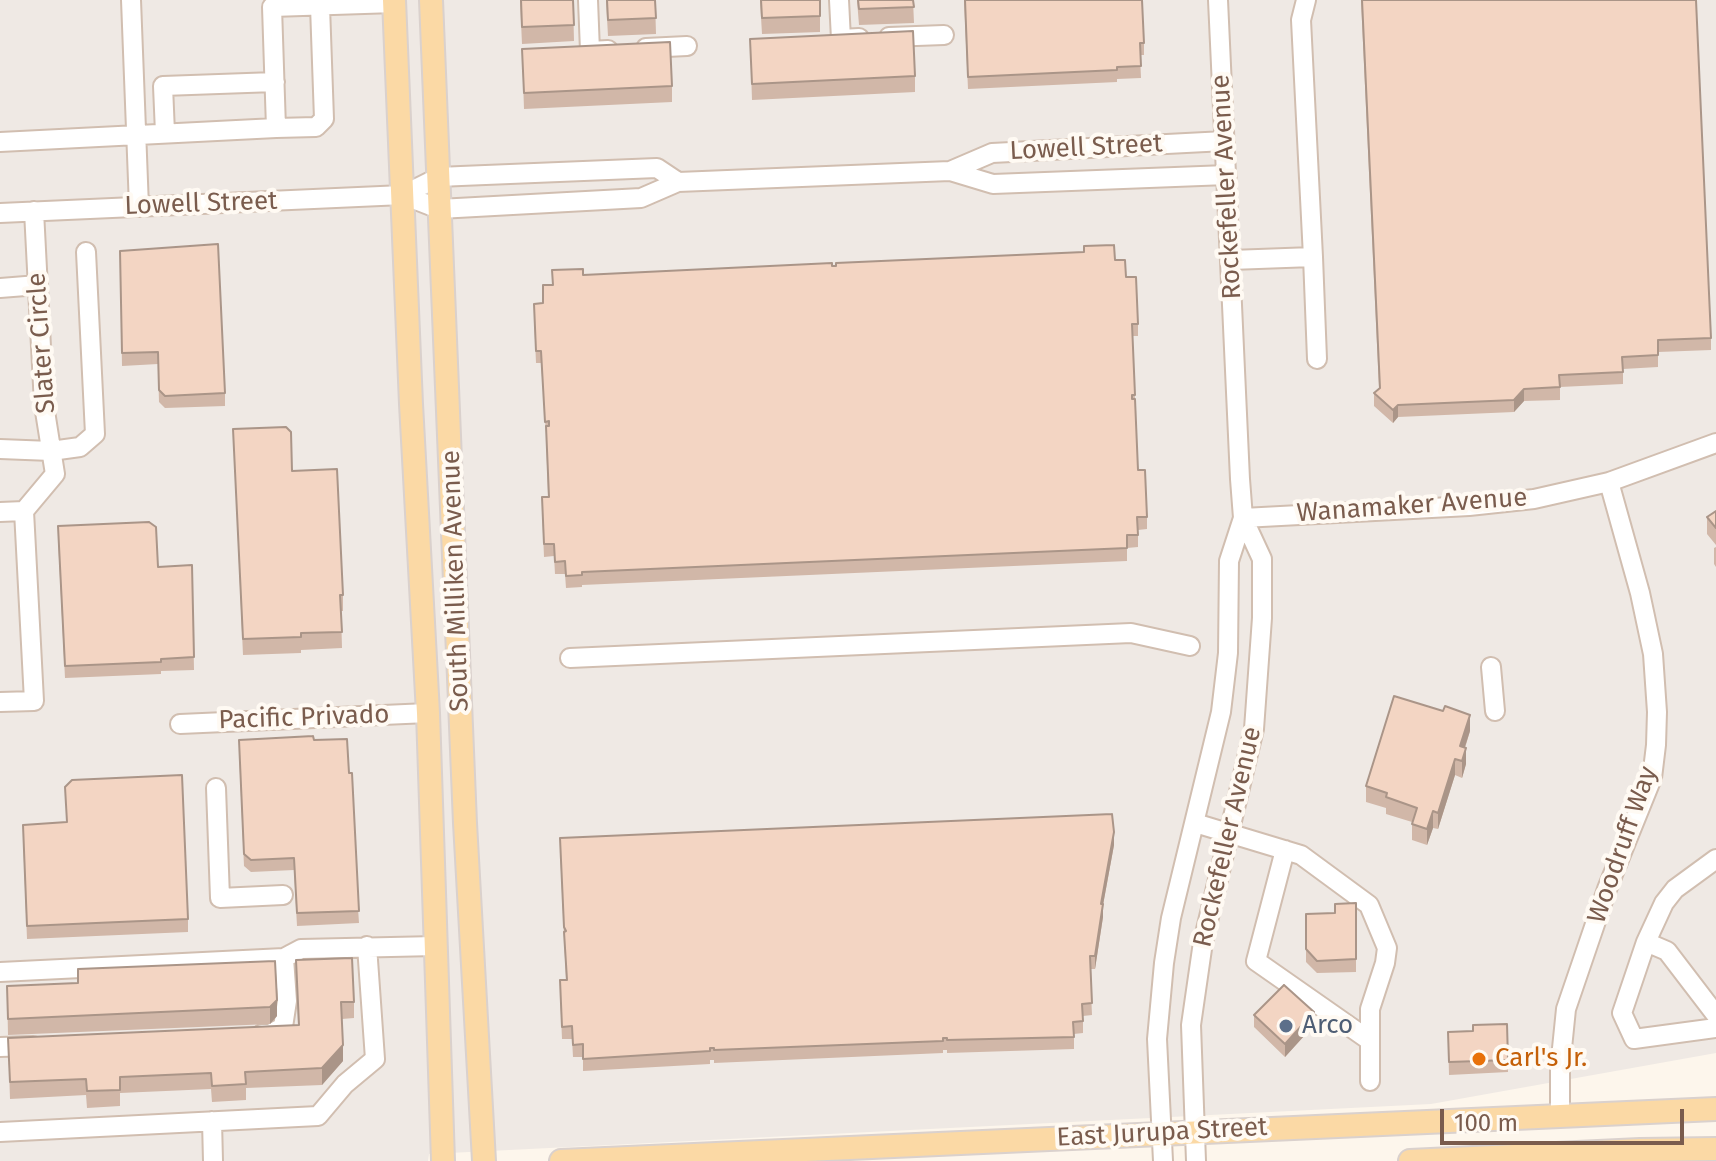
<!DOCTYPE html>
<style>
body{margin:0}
#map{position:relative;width:1716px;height:1161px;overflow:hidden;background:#fdf6ec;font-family:"Fira Sans",sans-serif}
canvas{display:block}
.scale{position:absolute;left:1440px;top:1109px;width:244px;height:36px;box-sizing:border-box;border:4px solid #7a5c4d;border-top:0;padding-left:10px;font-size:24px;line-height:28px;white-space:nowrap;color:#7a5c4d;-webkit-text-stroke:6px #fffaf3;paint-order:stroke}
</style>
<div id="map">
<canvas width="1716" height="1161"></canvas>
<div class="scale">100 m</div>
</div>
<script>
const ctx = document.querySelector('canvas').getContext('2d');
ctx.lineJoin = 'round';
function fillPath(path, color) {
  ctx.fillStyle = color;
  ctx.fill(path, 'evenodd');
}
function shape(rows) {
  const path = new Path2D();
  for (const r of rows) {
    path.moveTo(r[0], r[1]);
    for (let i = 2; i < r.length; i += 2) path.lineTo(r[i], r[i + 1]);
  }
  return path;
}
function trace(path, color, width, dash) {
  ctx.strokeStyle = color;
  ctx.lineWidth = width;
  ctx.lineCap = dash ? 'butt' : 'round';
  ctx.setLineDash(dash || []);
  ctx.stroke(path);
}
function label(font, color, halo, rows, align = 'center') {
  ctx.font = font + ' "Fira Sans",sans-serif';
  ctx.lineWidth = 8;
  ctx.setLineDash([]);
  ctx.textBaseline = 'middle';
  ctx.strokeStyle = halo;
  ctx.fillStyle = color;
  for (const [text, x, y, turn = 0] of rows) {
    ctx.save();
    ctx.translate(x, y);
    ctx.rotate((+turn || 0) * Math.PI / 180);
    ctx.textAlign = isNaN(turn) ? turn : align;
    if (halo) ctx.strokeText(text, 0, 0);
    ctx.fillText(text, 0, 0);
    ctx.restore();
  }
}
fillPath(shape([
 [0,0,1716,0,1716,1053,1431,1104,429,1154,428,1161,0,1161]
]), '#efe9e4');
const minor = shape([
 [131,0,139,207],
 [588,0,590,51,608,50],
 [839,0,841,39,859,38],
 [1306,0,1301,20,1313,257],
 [889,37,944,35],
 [646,48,687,46],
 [276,128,316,127,324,119,320,6],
 [165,133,163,86,275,82],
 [0,142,276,128,272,7,395,3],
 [950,171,992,153,1225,141],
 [403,195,439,177,461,176,657,168,678,182],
 [0,213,403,195,439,209,641,198,678,182,950,171,993,184,1227,175],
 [1231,260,1313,257,1317,359],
 [0,288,38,285],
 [0,449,51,451,80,447,95,434,86,252],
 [0,512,24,511],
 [1243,518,1469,506,1534,499,1609,482,1716,443],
 [570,658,1131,633,1190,646],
 [1491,667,1495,711],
 [0,702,34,701,24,511,55,474,44,405,34,211],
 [180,724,428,713],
 [216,788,220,898,283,895],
 [1195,823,1301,855,1369,905,1387,948,1385,963,1370,1009,1370,1081],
 [1285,850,1256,961,1369,1040],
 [1646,942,1664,903,1675,889,1716,859],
 [0,972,284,958,301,949,436,946],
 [1716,1015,1667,951,1646,942,1622,1013,1634,1039,1716,1028],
 [262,1034,270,1034,283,1027,287,1001,284,958],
 [0,1047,33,1046],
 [1560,1114,1560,1068,1566,1009,1607,889,1652,778,1656,745,1657,712,1653,654,1640,593,1609,482],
 [212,1121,213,1161],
 [0,1132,318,1116,345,1084,375,1059,367,946],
 [1163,1161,1157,1039,1164,963,1171,918,1221,712,1228,653,1229,561,1243,518],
 [1196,1161,1191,1025,1203,942,1254,729,1262,618,1262,559,1243,518,1240,479,1218,0]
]);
const major = shape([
 [394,0,411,404,428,713,443,1161],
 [431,0,465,823,484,1161],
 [561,1161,1716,1109],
 [1410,1161,1640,1150,1716,1149]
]);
trace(minor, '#d1beb0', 22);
trace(major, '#dad1cd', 26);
trace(minor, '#fff', 18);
trace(major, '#fbd9a5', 22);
fillPath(shape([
 [520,0,573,0,574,41,522,44],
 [606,0,655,0,656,34,608,36],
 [760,0,820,0,820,32,762,34],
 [857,0,913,0,914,23,859,25],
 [964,0,1144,43,1144,55,1140,55,1141,78,1117,79,1117,82,968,89],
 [1361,0,1711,338,1711,350,1658,352,1658,367,1623,369,1623,384,1560,387,1560,400,1524,401,1514,412,1398,417,1393,423,1374,406,1374,393,1379,388],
 [750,39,915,76,915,92,752,100],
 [522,49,672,86,672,102,524,109],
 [120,251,225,393,225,406,165,408,159,402,158,364,122,366],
 [1115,260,1126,277,1138,324,1138,336,1132,336,1135,399,1138,470,1147,517,1147,529,1138,530,1138,547,1127,548,1127,561,582,585,582,587,566,588,565,574,555,574,554,556,544,557,542,509,548,497,546,434,541,363,536,363,534,316,543,303,583,275,832,266],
 [233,429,292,471,343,595,343,611,341,611,342,648,301,650,301,653,243,655],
 [1716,511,1716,545,1707,534,1707,517],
 [58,539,158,567,192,565,194,670,161,671,161,674,65,678],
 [1716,547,1716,567,1714,564,1714,548],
 [1470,731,1465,748,1466,764,1462,778,1455,775,1438,829,1433,828,1427,845,1412,840,1412,822,1386,814,1386,808,1366,802,1366,786],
 [314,740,349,773,359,923,297,926,294,870,251,872,244,866,239,752],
 [67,823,188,919,188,932,27,939,23,837],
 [1114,845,1103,905,1103,917,1095,969,1090,969,1092,1015,1083,1016,1083,1033,1074,1034,1074,1049,947,1053,947,1050,943,1050,943,1053,714,1063,714,1060,710,1060,710,1064,583,1071,583,1057,573,1057,572,1039,562,1039,560,992,566,980,560,850],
 [1356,903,1356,972,1317,973,1306,962,1306,914,1335,913],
 [296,960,354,1002,354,1018,342,1019,343,1061,322,1085,246,1088,246,1100,212,1102,211,1089,120,1093,120,1106,87,1108,86,1095,10,1099,8,1038,298,1025],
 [275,961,277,1016,270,1024,8,1035,7,986,78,983,78,969],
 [1254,1015,1314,1025,1285,1057,1254,1027],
 [1507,1024,1508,1072,1449,1075,1448,1032,1473,1031]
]), '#d1b7a8');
fillPath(shape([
 [1524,389,1524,401,1514,412,1514,400],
 [1398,405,1398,417,1393,423,1393,410],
 [1470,715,1470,731,1460,762,1460,746],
 [1466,748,1466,764,1462,778,1462,761],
 [1455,759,1455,775,1438,829,1438,813],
 [1433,811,1433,828,1427,845,1427,829],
 [1114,832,1114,845,1103,905,1103,917,1095,969,1095,956,1101,904],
 [277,1000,277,1016,270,1024,270,1007],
 [1314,1012,1314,1025,1285,1057,1285,1044],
 [343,1045,343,1061,322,1085,322,1068]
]), '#aa9588');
const building = shape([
 [521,0,573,0,574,25,522,27,521,0],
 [607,0,655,0,656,18,608,20,607,0],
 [761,0,820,0,820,16,762,18,761,0],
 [858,0,913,0,914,7,859,9,858,0],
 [965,0,1142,0,1144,43,1140,43,1141,66,1117,67,1117,70,968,77,965,0],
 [1362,0,1696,0,1711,338,1658,340,1658,355,1622,357,1623,372,1559,375,1560,387,1524,389,1514,400,1398,405,1393,410,1374,393,1380,388,1362,0],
 [913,31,915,76,752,84,750,39,913,31],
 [670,42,672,86,524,93,522,49,670,42],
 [218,244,225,393,165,396,159,390,158,352,122,353,120,251,218,244],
 [1114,245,1115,260,1125,260,1126,277,1136,277,1138,324,1132,324,1135,395,1132,395,1132,399,1135,399,1138,470,1145,470,1147,517,1137,517,1138,535,1127,535,1127,548,582,572,582,575,566,576,565,561,555,562,554,544,544,544,542,497,549,497,546,426,549,426,549,421,545,422,541,351,536,351,534,304,543,303,543,285,553,285,552,270,583,269,583,275,832,263,832,266,836,266,836,263,1084,252,1084,246,1114,245],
 [286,427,291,432,292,471,337,469,343,595,340,595,342,632,301,633,301,637,243,639,233,429,286,427],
 [1716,511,1716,528,1707,517,1716,511],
 [149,522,156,527,158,567,192,565,194,657,161,659,161,662,65,666,58,526,149,522],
 [1394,696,1443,711,1445,706,1470,715,1460,746,1466,748,1462,761,1455,759,1438,813,1433,811,1427,829,1412,824,1417,808,1386,797,1387,793,1366,786,1394,696],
 [313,736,314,740,347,739,349,773,352,773,359,911,297,913,294,858,251,860,244,854,239,740,313,736],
 [182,775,188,919,27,926,23,825,67,822,65,787,72,780,182,775],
 [1112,814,1114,832,1101,904,1103,904,1095,956,1090,956,1092,1003,1082,1004,1083,1021,1073,1022,1074,1037,947,1040,947,1038,943,1038,943,1041,714,1050,714,1048,710,1048,710,1051,583,1059,583,1044,573,1045,572,1026,562,1027,560,980,567,980,564,932,566,931,564,927,560,838,1112,814],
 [1356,903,1356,959,1317,961,1306,949,1306,914,1335,913,1335,904,1356,903],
 [352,958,354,1002,341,1002,343,1045,322,1068,245,1072,246,1084,212,1086,211,1073,120,1077,120,1090,87,1091,86,1079,10,1082,8,1038,299,1025,296,960,352,958],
 [275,961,277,1000,270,1007,8,1019,7,986,78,983,78,969,275,961],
 [1284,985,1314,1012,1285,1044,1254,1015,1284,985],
 [1507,1024,1508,1060,1449,1062,1448,1032,1473,1031,1473,1025,1507,1024]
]);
fillPath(building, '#f3d5c3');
trace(building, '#aa9588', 2);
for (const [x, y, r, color] of [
 [1286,1026,8,"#5c6f8a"],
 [1479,1059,8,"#e8710a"]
]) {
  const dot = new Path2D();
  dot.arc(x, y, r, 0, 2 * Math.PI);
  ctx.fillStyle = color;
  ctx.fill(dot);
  trace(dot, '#fffaf3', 3);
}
label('26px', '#7a5c4d', '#fffaf3', [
 ["Lowell Street",1086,148,-3],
 ["Rockefeller Avenue",1227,187,-93],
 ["Lowell Street",201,204,-2],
 ["Slater Circle",42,343,-94],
 ["Wanamaker Avenue",1412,506,-4],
 ["South Milliken Avenue",456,581,-92],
 ["Pacific Privado",304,718,-2],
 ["Rockefeller Avenue",1228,837,-77],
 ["Woodruff Way",1623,845,-71],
 ["East Jurupa Street",1162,1133,-3]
]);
label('26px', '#4e5e75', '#fffaf3', [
 ["Arco",1302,1026]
], 'left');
label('26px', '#c56008', '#fffaf3', [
 ["Carl's Jr.",1495,1059]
], 'left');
</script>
